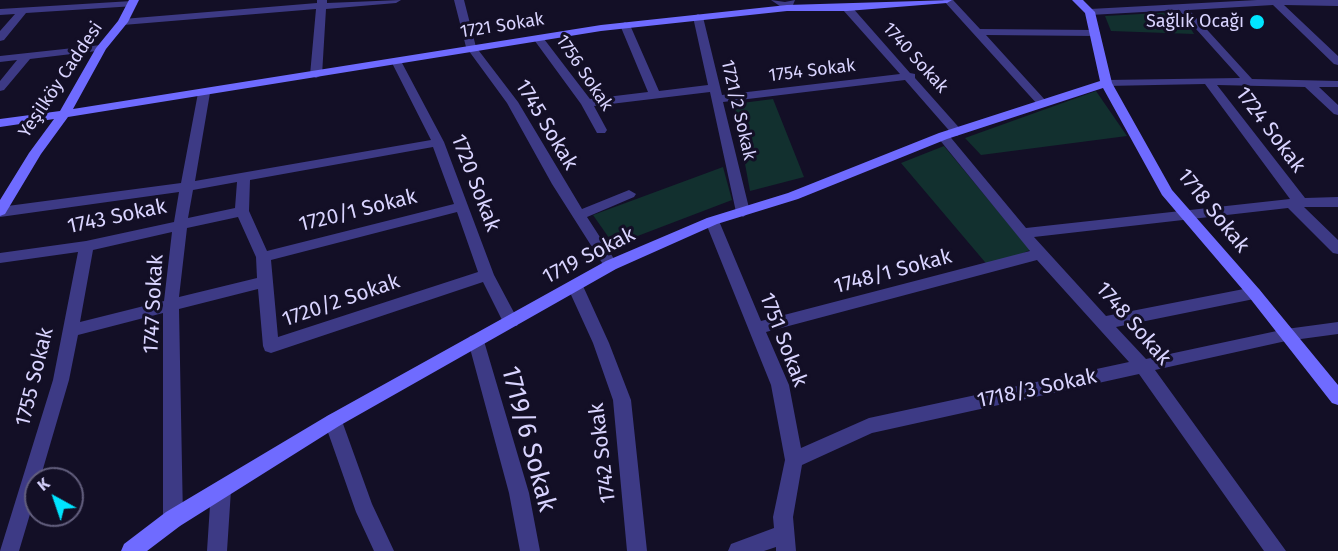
<!DOCTYPE html>
<meta charset="utf-8">
<style>
body{margin:0}
#map{position:relative;width:1338px;height:551px;overflow:hidden;background:#130f26;font-family:"Fira Sans",sans-serif}
canvas{display:block}
.north{position:absolute;left:24px;top:467px;width:60px;height:60px;box-sizing:border-box;background:#130f26;border:2px solid #625e7d;border-radius:50%;rotate:320deg;font-size:16px;font-weight:700;line-height:24px;text-align:center;color:#d9d4ff}
.north::after{content:'';display:block;margin:auto;width:21px;height:27px;background:#00e5ff;clip-path:polygon(50% 0,100% 100%,50% 72%,0 100%)}
</style>
<div id="map">
<canvas width="1338" height="551"></canvas>
<div class="north">K</div>
</div>
<script>
const ctx = document.querySelector('canvas').getContext('2d');
ctx.lineJoin = 'round';
function fillPath(path, color) {
  ctx.fillStyle = color;
  ctx.fill(path, 'evenodd');
}
function shape(rows) {
  const path = new Path2D();
  for (const r of rows) {
    path.moveTo(r[0], r[1]);
    for (let i = 2; i < r.length; i += 2) path.lineTo(r[i], r[i + 1]);
  }
  return path;
}
function trace(path, color, width, dash) {
  ctx.strokeStyle = color;
  ctx.lineWidth = width;
  ctx.lineCap = dash ? 'butt' : 'round';
  ctx.setLineDash(dash || []);
  ctx.stroke(path);
}
function label(font, color, halo, rows, align = 'center') {
  ctx.font = font + ' "Fira Sans",sans-serif';
  ctx.lineWidth = 6;
  ctx.setLineDash([]);
  ctx.textBaseline = 'middle';
  ctx.strokeStyle = halo;
  ctx.fillStyle = color;
  for (const [text, x, y, turn = 0] of rows) {
    ctx.save();
    ctx.translate(x, y);
    ctx.rotate((+turn || 0) * Math.PI / 180);
    ctx.textAlign = isNaN(turn) ? turn : align;
    if (halo) ctx.strokeText(text, 0, 0);
    ctx.fillText(text, 0, 0);
    ctx.restore();
  }
}
fillPath(shape([
 [1176,12,1180,15,1163,17,1174,28,1191,29,1194,34,1111,31,1105,16],
 [1096,91,1127,136,981,155,965,138],
 [773,99,804,177,750,191,734,104],
 [944,146,1030,250,990,268,901,163],
 [723,167,732,200,614,245,593,215]
]), '#12302f');
fillPath(shape([
 [317,0,327,0,327,3,401,0,396,3,326,9,322,75,316,78,310,75,316,9,123,25,118,22,123,19,317,3,317,0],
 [454,0,464,0,476,47,518,102,582,209,629,190,636,194,634,197,587,217,618,265,616,269,606,269,552,184,507,103,466,47,454,0],
 [771,0,785,2,795,0,791,10,787,11,771,0],
 [943,0,953,0,980,29,1095,30,1100,33,1095,36,986,35,1046,101,1046,105,1042,107,1038,105,943,0],
 [1257,0,1338,0,1338,6,1284,5,1338,56,1338,65,1334,64,1273,5,1189,10,1252,79,1338,81,1338,87,1319,87,1338,105,1338,115,1334,114,1305,87,1217,85,1305,198,1338,197,1338,207,1304,207,1338,240,1338,254,1333,253,1288,208,1034,237,1106,316,1254,287,1259,289,1262,293,1259,297,1254,299,1116,327,1146,359,1286,329,1338,322,1338,334,1286,341,1155,370,1286,551,1264,551,1139,374,872,433,802,465,793,517,796,551,776,551,776,547,764,551,728,551,731,544,774,528,773,517,785,460,771,385,705,221,707,218,717,218,719,221,761,321,1030,251,939,139,937,136,943,132,947,133,1026,228,1290,199,1205,84,1106,86,1100,83,1106,80,1240,78,1179,10,1090,15,1085,12,1090,9,1257,0],
 [1037,260,1129,362,869,418,801,448,789,385,766,332,1037,260],
 [132,1,137,4,135,6,26,13,4,40,0,41,0,31,15,14,0,15,0,9,132,1],
 [847,5,851,6,910,73,915,74,915,78,963,132,957,136,953,135,905,80,723,102,750,212,743,217,736,212,710,92,594,106,607,130,605,133,597,133,581,104,532,37,541,35,590,99,648,92,620,25,625,22,630,25,659,91,708,85,693,17,698,14,703,17,722,95,900,74,843,10,843,6,847,5],
 [101,45,105,46,105,50,30,59,4,90,0,91,0,81,17,60,0,62,0,56,101,45],
 [396,58,401,61,444,142,494,275,519,322,517,326,505,326,483,282,271,353,265,351,263,346,258,289,179,309,183,519,180,526,173,528,166,526,163,519,163,313,78,335,69,380,40,479,36,479,36,494,19,551,0,551,53,380,78,252,0,263,0,253,86,241,174,222,179,192,0,217,0,207,181,183,198,93,204,90,210,93,195,181,431,140,391,61,396,58],
 [433,147,454,204,267,251,249,211,250,180,433,147],
 [237,182,235,208,188,218,193,190,237,182],
 [457,212,478,272,278,337,271,260,457,212],
 [238,217,256,257,257,278,179,297,187,228,238,217],
 [172,232,164,301,80,322,93,250,172,232],
 [575,280,583,286,609,343,631,400,647,551,627,551,613,400,593,343,567,286,575,280],
 [476,335,482,336,484,341,529,493,540,551,520,551,509,493,468,341,470,336,476,335],
 [333,413,339,416,342,421,372,504,394,551,374,551,356,512,324,421,327,416,333,413],
 [221,481,228,484,231,490,227,551,207,551,211,490,214,484,221,481]
]), '#3d3a85');
fillPath(shape([
 [129,0,139,0,128,22,106,49,73,109,601,25,787,5,952,0,947,3,847,11,787,11,601,31,68,117,41,154,5,214,0,216,0,200,29,153,54,119,0,127,0,119,60,111,96,48,118,21,129,0],
 [1072,0,1083,0,1095,12,1112,83,1172,190,1259,289,1338,385,1338,405,1332,403,1249,297,1162,195,1103,88,947,139,798,199,717,224,616,269,339,426,180,526,147,551,121,551,124,544,166,512,327,416,606,261,707,218,788,193,939,133,1100,81,1085,13,1072,0]
]), '#6f6bff');
for (const [x, y, r, color] of [
 [1257,22,8,"#00e5ff"]
]) {
  const dot = new Path2D();
  dot.arc(x, y, r, 0, 2 * Math.PI);
  ctx.fillStyle = color;
  ctx.fill(dot);
  trace(dot, '#130f26', 2);
}
label('18px', '#d9d4ff', '#130f26', [
 ["Sağlık Ocağı",1244,22]
], 'right');
label('18px', '#d9d4ff', '#130f26', [
 ["1721 Sokak",502,26,-9],
 ["1740 Sokak",915,58,48],
 ["1754 Sokak",812,71,-7],
 ["1756 Sokak",584,73,56],
 ["Yeşilköy Caddesi",61,80,-56],
 ["1721/2 Sokak",738,110,77]
]);
label('21px', '#d9d4ff', '#130f26', [
 ["1745 Sokak",546,125,59],
 ["1724 Sokak",1270,130,53],
 ["1720 Sokak",475,183,69],
 ["1720/1 Sokak",358,211,-14],
 ["1718 Sokak",1213,211,51],
 ["1743 Sokak",117,217,-12],
 ["1719 Sokak",589,256,-27],
 ["1748/1 Sokak",893,272,-15],
 ["1720/2 Sokak",341,301,-19],
 ["1747 Sokak",154,304,-87],
 ["1748 Sokak",1133,324,49],
 ["1751 Sokak",783,340,69],
 ["1755 Sokak",35,377,-76],
 ["1718/3 Sokak",1037,389,-12],
 ["1742 Sokak",603,453,-97]
]);
label('26px', '#d9d4ff', '#130f26', [
 ["1719/6 Sokak",528,439,75]
]);
</script>
